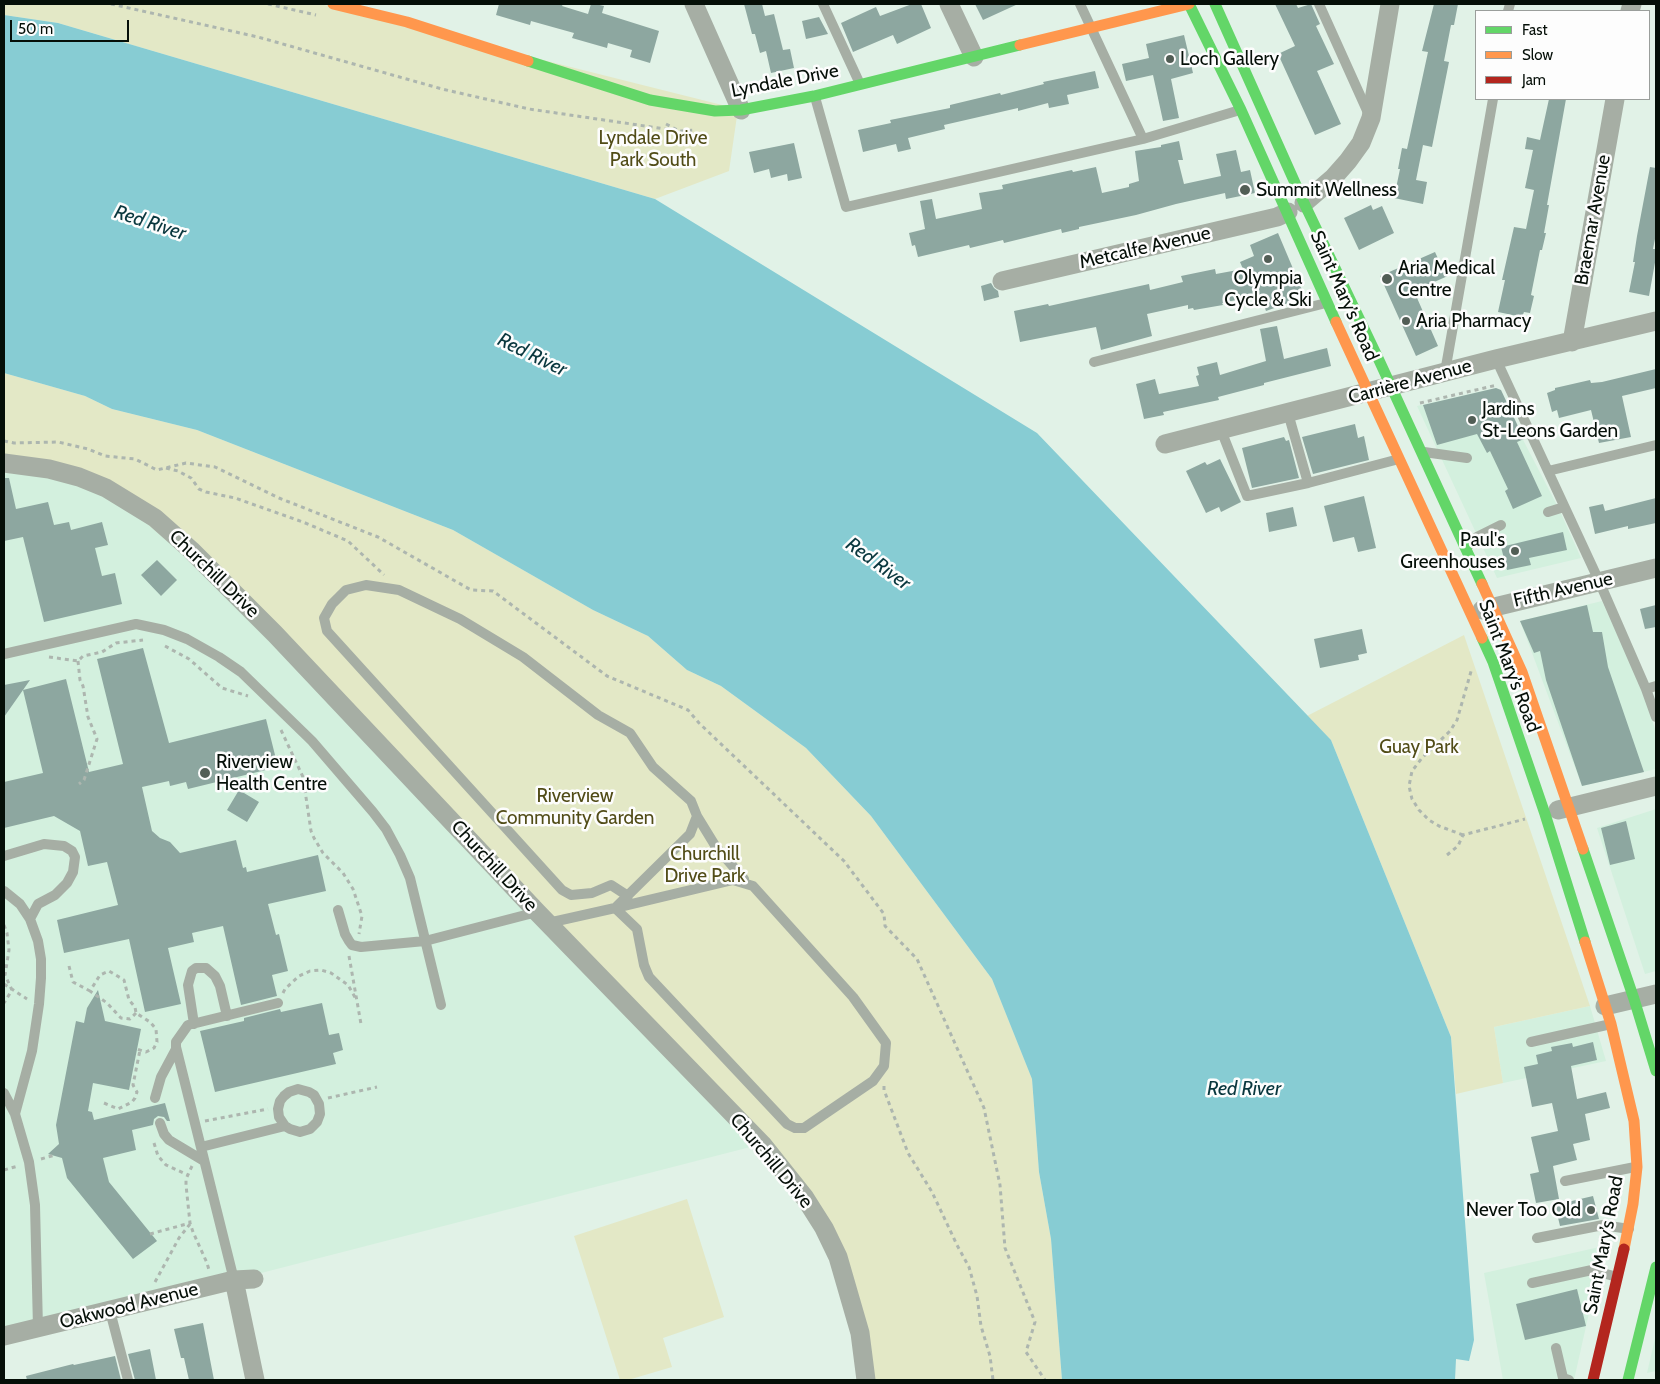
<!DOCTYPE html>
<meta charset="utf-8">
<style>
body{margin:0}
#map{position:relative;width:1660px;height:1384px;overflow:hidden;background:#e1f2e7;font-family:Cabin,sans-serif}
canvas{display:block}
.frame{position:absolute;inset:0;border:5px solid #050f08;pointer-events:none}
.legend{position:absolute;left:1475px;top:10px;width:175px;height:90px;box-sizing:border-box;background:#fdfdfd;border:1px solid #9a9e9b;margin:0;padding:6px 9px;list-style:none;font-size:15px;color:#050f08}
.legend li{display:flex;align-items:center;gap:10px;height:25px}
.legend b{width:25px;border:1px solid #9a9e9b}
.scale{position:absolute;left:10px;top:20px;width:119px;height:22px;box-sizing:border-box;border:2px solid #050f08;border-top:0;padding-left:6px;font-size:15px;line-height:18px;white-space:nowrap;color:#050f08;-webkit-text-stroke:4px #fdfdfd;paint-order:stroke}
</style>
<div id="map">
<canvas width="1660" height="1384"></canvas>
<div class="frame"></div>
<ul class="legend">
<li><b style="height:6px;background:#63d668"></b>Fast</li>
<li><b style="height:6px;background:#ff974d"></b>Slow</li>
<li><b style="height:6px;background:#b3261e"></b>Jam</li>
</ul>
<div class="scale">50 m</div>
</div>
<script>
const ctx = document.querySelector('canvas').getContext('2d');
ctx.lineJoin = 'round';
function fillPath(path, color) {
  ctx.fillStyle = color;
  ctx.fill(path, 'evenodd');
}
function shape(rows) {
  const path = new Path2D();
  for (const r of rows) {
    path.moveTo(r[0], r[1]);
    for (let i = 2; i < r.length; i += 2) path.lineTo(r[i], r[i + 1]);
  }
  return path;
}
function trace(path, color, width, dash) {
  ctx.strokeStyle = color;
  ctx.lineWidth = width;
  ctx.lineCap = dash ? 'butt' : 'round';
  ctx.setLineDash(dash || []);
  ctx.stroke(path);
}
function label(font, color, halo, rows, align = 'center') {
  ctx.font = font + ' Cabin,sans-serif';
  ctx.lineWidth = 5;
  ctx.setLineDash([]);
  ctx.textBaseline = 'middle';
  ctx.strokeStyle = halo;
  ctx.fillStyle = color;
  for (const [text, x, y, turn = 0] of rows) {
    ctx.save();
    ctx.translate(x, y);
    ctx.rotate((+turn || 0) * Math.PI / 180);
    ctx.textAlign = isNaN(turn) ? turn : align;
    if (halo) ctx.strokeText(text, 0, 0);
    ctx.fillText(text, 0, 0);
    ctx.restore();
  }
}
fillPath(shape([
 [1496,388,1559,509,1581,558,1497,578,1417,406],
 [4,473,79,477,155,518,762,1144,234,1280,4,1336],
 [1602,601,1642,689,1656,732,1656,769,1582,786,1520,621],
 [1656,809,1656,971,1645,974,1597,828],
 [1590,1006,1606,1061,1503,1083,1494,1027],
 [1604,1246,1574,1380,1503,1380,1484,1273],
 [1656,1334,1656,1371,1647,1373]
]), '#d3f0de');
fillPath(shape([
 [4,4,320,4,738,109,729,171,655,199,58,23,4,15],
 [4,373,85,396,112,409,197,430,453,530,593,610,648,636,687,670,721,686,806,748,871,816,992,979,1032,1079,1039,1172,1051,1239,1062,1380,866,1380,860,1333,805,1198,275,634,106,488,4,463],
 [1464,635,1590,1006,1494,1027,1503,1083,1456,1094,1451,1037,1331,740,1307,716],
 [687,1199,724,1317,663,1338,672,1367,628,1380,620,1380,574,1236]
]), '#e3e8c6');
fillPath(shape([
 [4,15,58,23,655,199,1037,433,1331,740,1451,1037,1474,1340,1469,1361,1456,1359,1455,1380,1062,1380,1051,1239,1039,1172,1032,1079,992,979,871,816,806,748,721,686,687,670,648,636,593,610,453,530,197,430,112,409,85,396,4,373]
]), '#87ccd3');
fillPath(shape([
 [499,4,563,4,562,6,588,14,591,4,595,4,604,6,602,13,659,31,650,63,630,57,632,50,608,43,607,48,572,38,574,33,531,21,530,25,496,15],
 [744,4,762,4,765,16,774,14,783,50,790,49,794,68,771,73,766,51,760,53,755,34,752,34],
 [912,4,921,4,931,28,897,44,893,35,853,52,841,23,876,7,880,16],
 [975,4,1018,4,983,20],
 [1275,4,1296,4,1298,8,1311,4,1320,24,1316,26,1334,64,1317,71,1341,124,1315,135,1278,54,1295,46],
 [1434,4,1458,4,1454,25,1451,25,1444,61,1449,62,1432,147,1423,145,1416,180,1427,182,1423,204,1394,198,1400,169,1398,169,1402,148,1407,149,1428,52,1422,51],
 [819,17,828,34,806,39,802,21],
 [1184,35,1193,73,1171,79,1179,118,1163,121,1153,75,1126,81,1122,64,1149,58,1146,44],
 [1095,71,1099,88,1067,95,1069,104,1049,108,1048,103,1018,111,1018,108,944,125,945,129,908,138,911,149,898,152,896,144,863,152,858,130,891,123,890,120,950,108,950,105,1000,93,1001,95,1044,84,1043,82],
 [1549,99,1566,99,1547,205,1549,205,1544,233,1546,233,1542,250,1540,250,1531,295,1534,296,1530,313,1524,312,1522,317,1498,312,1505,280,1502,280,1514,227,1526,229,1534,190,1525,188,1533,150,1525,149,1527,137,1540,140],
 [1179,141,1183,160,1178,160,1184,184,1221,176,1216,154,1236,150,1241,172,1250,170,1255,193,1226,199,1225,193,1176,204,1136,215,1079,227,1079,229,1062,233,1061,229,1004,243,1003,240,970,248,969,245,918,257,915,245,912,246,909,233,925,229,920,201,932,199,936,219,982,209,979,193,1003,189,1002,185,1072,170,1073,172,1096,167,1102,193,1129,187,1129,184,1139,181,1135,151,1161,147,1161,145],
 [794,143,802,178,788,181,787,174,771,178,769,169,754,173,749,152],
 [1650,167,1656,168,1656,234,1653,249,1656,249,1656,257,1649,296,1629,292,1635,262,1633,262,1637,236],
 [1371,205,1373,210,1382,206,1394,233,1359,250,1344,218],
 [1278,233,1305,297,1266,311,1260,295,1222,303,1223,305,1194,310,1193,308,1188,309,1188,305,1147,314,1152,336,1101,350,1096,327,1020,342,1014,311,1048,304,1049,306,1149,284,1150,290,1183,282,1181,276,1215,269,1216,274,1243,269,1240,262,1254,256,1250,245],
 [1435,252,1440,263,1444,261,1450,275,1414,291,1438,346,1416,356,1380,276],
 [991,283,994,288,998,291,999,297,984,301,981,286],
 [1277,326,1284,359,1327,348,1331,366,1264,383,1264,385,1218,397,1219,400,1163,412,1164,415,1144,419,1136,384,1155,379,1159,394,1199,386,1196,376,1199,375,1197,367,1217,362,1220,375,1266,361,1260,329],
 [1656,369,1656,388,1622,396,1631,437,1599,443,1591,410,1559,418,1557,410,1552,412,1547,393,1555,390,1555,388,1590,380,1591,383,1602,382],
 [1496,388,1501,390,1524,439,1517,442,1542,496,1513,509,1505,491,1508,489,1490,451,1487,453,1477,434,1437,445,1423,405],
 [1355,424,1358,438,1364,436,1369,460,1313,474,1302,437],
 [1284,437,1286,441,1289,440,1299,478,1252,488,1242,448],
 [1220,459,1241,502,1221,512,1219,507,1206,513,1186,471,1205,462,1207,465],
 [4,478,9,478,16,509,48,502,54,525,69,522,71,530,102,522,108,545,95,548,102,576,115,573,122,604,44,622,23,537,4,541],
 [1364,496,1376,548,1358,552,1354,537,1333,542,1324,506],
 [1656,498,1656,523,1628,529,1628,526,1595,534,1589,507,1603,504,1605,511],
 [1293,507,1297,526,1269,532,1266,513],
 [1563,532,1567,550,1529,558,1531,565,1507,570,1501,547],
 [157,560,177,580,161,596,141,575],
 [1587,605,1593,632,1602,632,1608,667,1644,772,1582,786,1546,680,1540,651,1534,653,1520,621],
 [1656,605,1656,627,1645,629,1640,609],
 [1362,629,1367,653,1358,655,1359,660,1320,668,1314,639],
 [143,648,169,743,266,719,278,767,188,789,186,782,170,786,169,781,142,787,152,831,160,838,170,842,180,853,236,840,243,868,246,867,247,872,318,855,326,891,268,904,276,935,279,934,288,971,272,975,277,996,241,1005,223,926,192,933,194,942,168,948,181,1004,145,1012,129,939,64,953,57,920,118,905,107,862,88,866,80,831,54,816,4,828,4,782,43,773,23,690,4,717,4,685,30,680,23,690,66,679,89,772,123,764,97,659],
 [239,790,259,802,247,822,227,810],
 [1626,821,1635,859,1610,865,1601,828],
 [98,990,105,1021,141,1029,129,1090,93,1083,88,1111,92,1112,94,1120,165,1103,170,1121,167,1121,164,1117,158,1116,154,1119,153,1125,132,1130,136,1150,103,1158,109,1182,157,1241,133,1259,67,1178,62,1158,48,1154,59,1144,56,1125,76,1021,84,1023,87,1008],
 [322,1003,329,1035,339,1033,343,1050,333,1053,336,1064,215,1092,200,1031,244,1021,244,1018,280,1009,281,1012],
 [1593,1042,1597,1060,1571,1066,1577,1099,1606,1092,1610,1108,1585,1114,1590,1140,1573,1144,1577,1160,1553,1166,1559,1199,1536,1203,1530,1174,1539,1172,1531,1137,1558,1131,1552,1103,1532,1107,1524,1067,1538,1064,1536,1055,1552,1051,1551,1047,1572,1043,1573,1047],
 [1593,1196,1599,1219,1560,1226,1555,1205],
 [1577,1289,1586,1326,1525,1340,1516,1304],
 [203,1323,214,1380,189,1380,184,1358,181,1358,174,1329],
 [150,1349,156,1380,135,1380,128,1354],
 [115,1356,121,1380,27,1380,26,1376,73,1364,74,1365]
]), '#8da7a0');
trace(shape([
 [111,4,258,37,442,89,529,109,679,131],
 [268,4,316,15],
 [666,124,679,131,696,130],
 [1420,403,1497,385],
 [4,441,14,443,58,442,88,449,105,456,135,459,157,470,186,463,215,467,279,498,378,537,471,590,493,591,607,676,688,710,699,723,844,861,884,914,885,926,917,959,984,1108,1000,1185,1005,1248,1035,1322,1026,1352,1045,1380],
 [166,468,178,471,191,478,199,489,206,492,235,498,303,522,348,541,384,575],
 [165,646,189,659,222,688,248,696],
 [49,657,78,661,83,656,102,652,116,643,143,640],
 [78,661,80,680,83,686,88,717,97,739,84,780,79,784],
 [281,730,303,777,311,831,314,838,323,853,343,873,353,889,362,916,359,934],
 [1463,835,1439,826,1429,820,1419,810,1412,799,1409,786,1412,771,1422,758,1450,731,1457,720,1472,668],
 [1447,855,1458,846,1463,835,1525,819],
 [4,925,7,933,9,950,5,975,12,990,4,1003],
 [349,956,361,1024],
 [69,966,73,982,90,991],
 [4,984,27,999],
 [283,993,285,989,299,976,310,971,321,970,331,973,348,985,356,999],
 [136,1013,130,1019,121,1018,107,1003,90,991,100,975,109,971,124,980,129,1000,135,1007,136,1013,150,1022,156,1029,157,1042,154,1048,146,1052,137,1049],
 [884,1086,884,1090,908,1153,932,1192,957,1245,969,1267,977,1296,981,1326,990,1356,993,1380],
 [328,1098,377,1087],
 [104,1103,118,1109,132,1102,135,1098,137,1092,133,1085,140,1050],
 [205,1121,268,1109],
 [154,1143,158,1156,166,1165,188,1175],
 [41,1159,55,1155],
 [192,1166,186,1179,186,1185,190,1223,193,1232,207,1263,209,1270],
 [4,1170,18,1166],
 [150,1234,190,1223],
 [155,1282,179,1238,190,1224]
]), '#adb6af', 3, [4, 4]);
trace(shape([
 [823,4,860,84],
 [1080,4,1143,139],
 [1319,4,1369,115],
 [1508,11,1510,4],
 [815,97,846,207,1143,139,1240,110],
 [1496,359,1599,581,1646,689,1656,717],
 [1094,362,1326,303],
 [1445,372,1493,99],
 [1288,413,1308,483,1399,459],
 [1221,430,1247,496,1308,483],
 [1424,452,1467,458],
 [1548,471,1656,445],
 [1548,512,1564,507],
 [1467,547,1477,537,1501,525],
 [4,654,136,624,164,630,187,639,219,657,241,672,312,741,373,812,386,829,400,855,410,878,441,1005],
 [1646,689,1656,686],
 [697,816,716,847,744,879,743,883],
 [4,856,44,844,64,846,72,851,75,857,73,872,67,883,55,895,38,904,30,919],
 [4,891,20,904,30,919,38,941,41,959,41,978,39,1004,32,1051,15,1114],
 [338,910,345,934,349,941,352,945,361,947,425,941,537,912],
 [548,923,615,908,733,880,753,886,853,997,886,1043,884,1066,873,1081,804,1128,795,1128,787,1124,649,977,644,965,637,929,615,908,690,834,697,816,691,801,653,767,630,733,598,715,523,657,460,619,399,590,366,585,346,590,332,604,324,618,327,631,562,890,571,895,592,893,611,885,628,896],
 [194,1024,188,985,192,971,196,968,206,968,215,976,220,986,227,1016],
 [1531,1042,1611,1024],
 [4,1093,15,1114,29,1162,35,1205,38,1328],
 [155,1098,161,1077,176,1049],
 [160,1123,164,1134,169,1140,204,1161],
 [201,1147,285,1126,290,1129,300,1132,310,1129,317,1122,320,1114,319,1104,314,1095,309,1092,298,1089,289,1092,284,1096,280,1101,278,1109,279,1117,285,1126],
 [1565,1181,1635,1167],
 [1537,1238,1603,1225,1629,1229],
 [234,1280,176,1047,176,1042,188,1025,278,1003],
 [1532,1283,1592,1270,1617,1277],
 [110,1311,128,1380],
 [1556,1348,1563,1378,1569,1380]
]), '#a6aea4', 10);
trace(shape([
 [694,4,741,110],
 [949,4,974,57],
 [1630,11,1632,4],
 [1304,203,1333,178,1348,161,1361,143,1371,118,1390,4],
 [1002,281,1277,217,1288,212],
 [1572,342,1615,99],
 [1165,444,1496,359,1656,321],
 [4,463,49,469,79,477,106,488,155,518,191,550,275,634,537,912,762,1144,805,1198,824,1228,838,1257,860,1333,866,1380],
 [1482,610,1656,568],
 [1558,810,1656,786],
 [1605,1006,1656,994],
 [234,1280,255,1380],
 [4,1336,234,1280,254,1279]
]), '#a6aea4', 19);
trace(shape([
 [1189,4,1241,110,1336,322],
 [1215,4,1304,203,1378,358,1482,584],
 [528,61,650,100,715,111,741,110,814,96,1020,45],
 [1482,638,1493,662,1545,814,1585,942],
 [1583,849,1634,999,1656,1071],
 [1628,1380,1656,1267]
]), '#63d668', 11);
trace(shape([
 [333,4,407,22,528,61],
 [1020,45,1189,4],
 [1336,322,1482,638],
 [1482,584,1522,672,1583,849],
 [1585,942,1611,1024,1634,1121,1637,1167,1633,1204,1624,1249]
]), '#ff974d', 11);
trace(shape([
 [1593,1380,1624,1249]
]), '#b3261e', 11);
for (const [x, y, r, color] of [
 [1170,59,5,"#525e56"],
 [1245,190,6,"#525e56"],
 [1268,259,5,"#525e56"],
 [1387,279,6,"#525e56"],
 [1406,321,5,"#525e56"],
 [1472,420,5,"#525e56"],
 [1515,551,5,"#525e56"],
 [205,773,6,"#525e56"],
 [1591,1210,5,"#525e56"]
]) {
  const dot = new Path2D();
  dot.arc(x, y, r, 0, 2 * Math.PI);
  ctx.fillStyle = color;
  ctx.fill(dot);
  trace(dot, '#fdfdfd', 2);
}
label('19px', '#050f08', '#fdfdfd', [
 ["Loch Gallery",1180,59],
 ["Summit Wellness",1256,190],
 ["Aria Medical",1398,268],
 ["Centre",1398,290],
 ["Olympia",1268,278,"center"],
 ["Cycle & Ski",1268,300,"center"],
 ["Aria Pharmacy",1416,321],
 ["Jardins",1482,409],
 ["St-Leons Garden",1482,431],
 ["Paul's",1505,540,"right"],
 ["Greenhouses",1505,562,"right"],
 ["Riverview",216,762],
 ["Health Centre",216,784],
 ["Never Too Old",1581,1210,"right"]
], 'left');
label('19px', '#050f08', '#fdfdfd', [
 ["Lyndale Drive",785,81,-11],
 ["Braemar Avenue",1593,220,-80],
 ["Metcalfe Avenue",1145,248,-13],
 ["Saint Mary’s Road",1344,296,66],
 ["Carrière Avenue",1410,382,-15],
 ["Churchill Drive",214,574,44],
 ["Fifth Avenue",1563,590,-13],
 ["Saint Mary’s Road",1509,666,69],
 ["Churchill Drive",494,866,47],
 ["Churchill Drive",771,1161,50],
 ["Saint Mary’s Road",1604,1245,-79],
 ["Oakwood Avenue",129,1306,-14]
]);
label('19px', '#514c17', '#fdfdfd', [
 ["Lyndale Drive",653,138],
 ["Park South",653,160],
 ["Guay Park",1419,747],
 ["Riverview",575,796],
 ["Community Garden",575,818],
 ["Churchill",705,854],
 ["Drive Park",705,876]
]);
label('italic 20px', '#09373e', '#fdfdfd', [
 ["Red River",150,223,18],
 ["Red River",532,355,26],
 ["Red River",878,564,36],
 ["Red River",1244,1089]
]);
</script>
